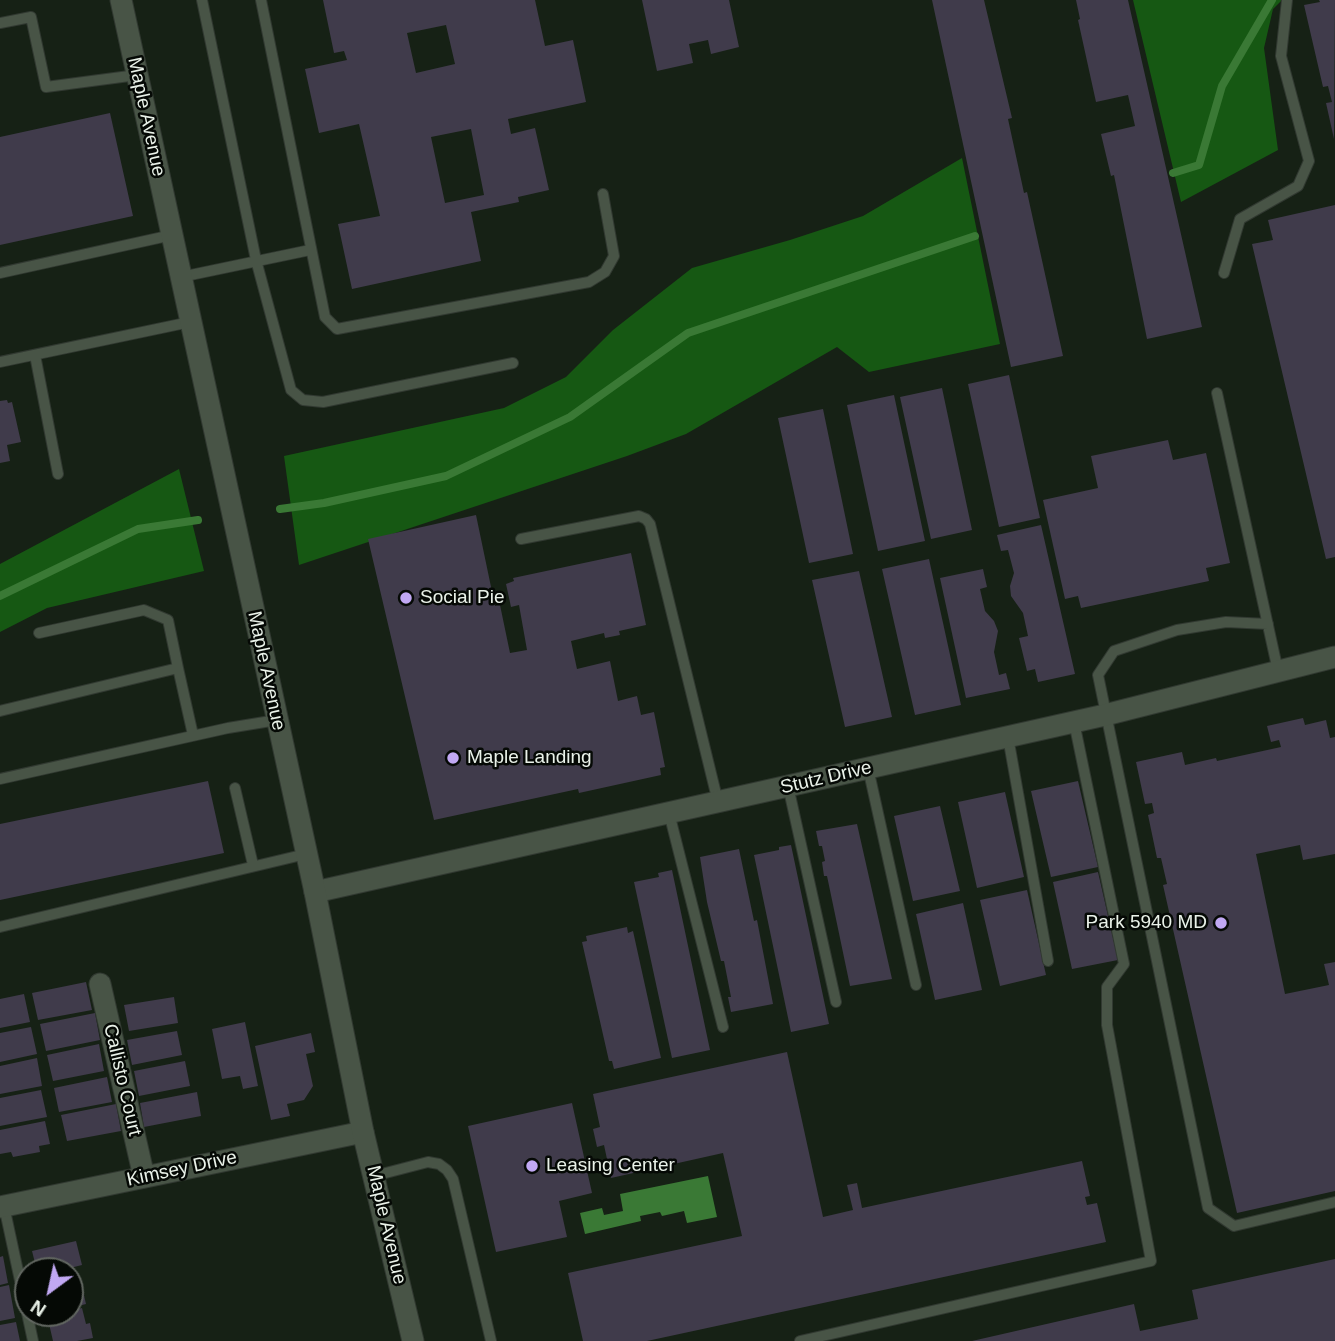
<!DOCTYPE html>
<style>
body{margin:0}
#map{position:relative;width:1335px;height:1341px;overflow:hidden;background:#162115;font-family:Arial,sans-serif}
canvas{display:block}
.north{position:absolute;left:14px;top:1257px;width:70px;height:70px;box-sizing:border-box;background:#050905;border:2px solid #616660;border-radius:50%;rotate:213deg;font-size:19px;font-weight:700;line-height:28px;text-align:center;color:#eaf2e9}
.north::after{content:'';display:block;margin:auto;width:24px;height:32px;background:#c1a8f3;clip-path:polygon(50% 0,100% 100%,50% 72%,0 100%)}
</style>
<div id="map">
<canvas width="1335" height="1341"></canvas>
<div class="north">N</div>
</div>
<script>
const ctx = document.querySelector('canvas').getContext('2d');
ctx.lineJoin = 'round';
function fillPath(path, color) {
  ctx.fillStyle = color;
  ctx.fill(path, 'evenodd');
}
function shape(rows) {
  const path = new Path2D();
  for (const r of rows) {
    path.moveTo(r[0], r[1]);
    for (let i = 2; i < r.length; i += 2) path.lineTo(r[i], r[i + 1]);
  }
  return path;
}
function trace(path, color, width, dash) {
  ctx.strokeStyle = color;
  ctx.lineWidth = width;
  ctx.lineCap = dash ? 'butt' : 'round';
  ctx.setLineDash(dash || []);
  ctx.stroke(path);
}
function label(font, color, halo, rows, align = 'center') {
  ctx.font = font + ' Arial,sans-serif';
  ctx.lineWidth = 5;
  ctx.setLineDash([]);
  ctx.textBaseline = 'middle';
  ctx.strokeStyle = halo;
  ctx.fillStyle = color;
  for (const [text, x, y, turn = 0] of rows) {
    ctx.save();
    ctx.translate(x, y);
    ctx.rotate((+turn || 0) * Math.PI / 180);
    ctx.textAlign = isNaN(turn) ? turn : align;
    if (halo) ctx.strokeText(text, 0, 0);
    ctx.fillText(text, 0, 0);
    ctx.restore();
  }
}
fillPath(shape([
 [1133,0,1282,0,1273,9,1264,48,1278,150,1181,202],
 [962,158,1000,344,869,372,837,347,686,434,627,456,299,565,284,456,504,408,566,377,613,330,692,268,790,240,863,216],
 [179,469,204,571,47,608,0,632,0,564]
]), '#165813');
fillPath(shape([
 [708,1176,717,1217,687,1223,684,1211,662,1216,660,1212,640,1216,641,1221,585,1234,580,1213,602,1208,604,1215,623,1211,620,1194]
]), '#3a7935');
trace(shape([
 [1173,173,1199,165,1222,86,1272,0],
 [280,509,324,503,446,476,570,417,688,333,975,236],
 [0,596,138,529,198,520]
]), '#3a7935', 8);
fillPath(shape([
 [323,0,535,0,545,46,573,40,586,102,508,119,511,134,535,128,549,190,518,197,519,202,471,212,481,261,352,289,338,224,380,216,359,124,319,133,305,69,347,60,344,51,334,53],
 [446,25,455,64,416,73,407,33],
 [471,129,484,195,445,203,431,137],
 [642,0,729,0,739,47,711,54,708,40,689,44,693,63,657,71],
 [932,0,984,0,1012,118,1008,119,1024,193,1027,192,1063,356,1011,367],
 [1076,0,1128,0,1202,327,1147,339,1114,175,1111,176,1101,134,1135,126,1128,95,1096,102,1078,20,1080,19],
 [1319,0,1335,0,1334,139,1326,103,1332,102,1328,86,1323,87,1304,5,1320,2],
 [110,113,133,216,0,245,0,137],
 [1335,205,1335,557,1326,559,1252,244,1273,240,1268,220],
 [1009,375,1040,518,999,527,968,384],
 [942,388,972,530,931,539,900,397],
 [894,395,925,541,878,551,847,405],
 [7,400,8,403,12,402,21,442,7,445,10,461,0,463,0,401],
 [823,409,853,554,809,563,778,418],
 [1168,440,1173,460,1206,453,1230,563,1206,568,1209,581,1081,608,1078,596,1065,599,1043,500,1098,488,1091,456],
 [476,515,495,606,500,605,510,653,527,650,519,605,511,607,506,584,514,581,513,578,631,553,646,625,619,631,620,635,605,638,604,633,571,641,577,669,610,661,618,701,637,696,641,715,654,712,665,767,660,768,661,775,579,793,578,789,434,820,368,539],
 [1041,525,1075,674,1038,682,1035,669,1027,671,1019,638,1028,636,1023,613,1011,596,1010,586,1014,573,1008,550,1001,551,997,535],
 [929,559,961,705,915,715,882,569],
 [983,569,987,587,980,589,985,611,994,621,998,631,994,652,999,675,1006,673,1010,689,966,698,940,578],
 [859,571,892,717,845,727,812,580],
 [1303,718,1305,725,1326,720,1330,738,1335,737,1335,854,1303,860,1300,845,1256,854,1285,994,1329,985,1324,964,1335,962,1335,1191,1237,1213,1163,885,1167,884,1161,858,1157,858,1148,815,1154,813,1152,803,1145,804,1136,762,1182,752,1185,765,1216,758,1217,761,1281,747,1279,740,1271,742,1267,726],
 [208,781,224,853,0,900,0,824],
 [1078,781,1098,867,1051,877,1031,791],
 [1005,792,1024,877,977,888,958,802],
 [940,806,960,891,913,901,894,816],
 [857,824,892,979,850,986,827,876,824,876,822,862,825,861,822,846,819,846,816,831],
 [791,845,829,1024,791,1032,754,855,779,850,779,847],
 [739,849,754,921,757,920,773,1004,731,1012,728,997,731,997,724,961,721,961,707,902,700,857],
 [672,870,710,1050,672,1058,634,882,659,877,658,873],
 [1098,872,1118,960,1072,969,1053,882],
 [1027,890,1046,975,1000,986,980,900],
 [963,903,982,990,935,1000,916,914],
 [627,927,628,933,633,931,661,1058,614,1069,612,1061,609,1061,582,942,587,941,586,936],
 [86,982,92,1010,38,1020,32,993],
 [24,994,30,1022,0,1028,0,999],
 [174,997,178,1023,129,1031,124,1005],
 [95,1013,100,1040,46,1051,40,1024],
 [245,1022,258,1086,243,1089,240,1076,222,1079,212,1029],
 [31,1027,37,1054,0,1062,0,1033],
 [177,1031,182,1055,132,1065,127,1040],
 [311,1033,315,1052,306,1054,313,1086,304,1100,287,1104,290,1116,271,1120,255,1046],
 [99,1044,104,1071,53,1081,47,1055],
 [787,1052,823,1217,853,1210,847,1185,857,1183,862,1208,1082,1161,1090,1196,1085,1197,1087,1205,1097,1203,1106,1242,647,1341,583,1341,568,1273,742,1236,723,1153,611,1178,604,1145,597,1147,593,1129,600,1127,593,1094],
 [37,1058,42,1086,0,1094,0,1066],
 [185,1061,190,1086,139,1096,134,1071],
 [107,1077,112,1102,59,1112,54,1088],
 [41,1090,47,1117,0,1126,0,1098],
 [197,1092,201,1116,144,1127,140,1103],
 [572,1103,592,1193,559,1201,567,1237,496,1252,468,1126],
 [116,1104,121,1131,67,1141,61,1115],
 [45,1121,50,1144,39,1146,40,1152,13,1157,11,1152,0,1154,0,1130],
 [76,1241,82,1265,58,1271,37,1271,32,1251],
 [3,1256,8,1283,0,1285,0,1257],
 [1335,1259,1335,1341,972,1341,1134,1304,1140,1331,1198,1319,1192,1290],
 [74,1272,77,1288,82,1287,86,1304,70,1308,70,1273],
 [9,1285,15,1318,0,1321,0,1287],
 [82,1308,86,1324,90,1323,93,1338,77,1341,53,1341,47,1315,70,1313,70,1311],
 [16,1322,20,1341,0,1341,0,1325]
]), '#403b4b');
const lane = shape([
 [202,0,256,260,291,390,303,400,323,402,513,363],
 [261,0,325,317,337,329,589,282,605,272,614,256,603,194],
 [0,23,31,17,46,87,137,75],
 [0,273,172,235],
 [1224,273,1240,219,1298,186,1309,161,1281,56,1287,0],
 [181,277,310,250],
 [35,355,58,474],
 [0,362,190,322],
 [1217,393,1278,671],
 [521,539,639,516,646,519,650,524,718,802],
 [1268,624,1226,622,1177,630,1114,651,1098,675,1208,1208,1234,1226,1335,1202],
 [39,633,144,610,168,620,178,668],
 [0,711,178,668,193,735],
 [1008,737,1048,961],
 [868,768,916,985],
 [0,779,228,728,277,720],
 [788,786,836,1002],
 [235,788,253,865],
 [669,813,723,1027],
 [0,927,306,854],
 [374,1176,428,1162,439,1164,447,1170,453,1179,491,1341],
 [4,1206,33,1341],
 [800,1341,1151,1261,1107,1025,1107,987,1124,964,1074,722]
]);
const street = shape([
 [315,892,1105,715,1335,657],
 [100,984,144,1177],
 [0,1207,363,1132]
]);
const secondary = shape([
 [121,0,315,892,363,1132,413,1341]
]);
trace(lane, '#313931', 12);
trace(street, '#313931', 23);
trace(secondary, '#313931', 23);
trace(lane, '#485446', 10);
trace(street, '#485446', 21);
trace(secondary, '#485446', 21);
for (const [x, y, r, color] of [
 [406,598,7,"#c1a8f3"],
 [453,758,7,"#c1a8f3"],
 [1221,923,7,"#c1a8f3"],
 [532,1166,7,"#c1a8f3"]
]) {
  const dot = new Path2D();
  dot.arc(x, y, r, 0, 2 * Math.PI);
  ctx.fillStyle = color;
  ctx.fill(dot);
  trace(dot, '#050905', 2.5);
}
label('19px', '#eaf2e9', '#050905', [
 ["Maple Avenue",146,117,78],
 ["Maple Avenue",266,671,78],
 ["Stutz Drive",826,778,-13],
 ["Callisto Court",122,1080,77],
 ["Kimsey Drive",182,1169,-12],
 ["Maple Avenue",386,1225,77]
]);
label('19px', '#eaf2e9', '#050905', [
 ["Social Pie",420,598],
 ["Maple Landing",467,758],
 ["Park 5940 MD",1207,923,"right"],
 ["Leasing Center",546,1166]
], 'left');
</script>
